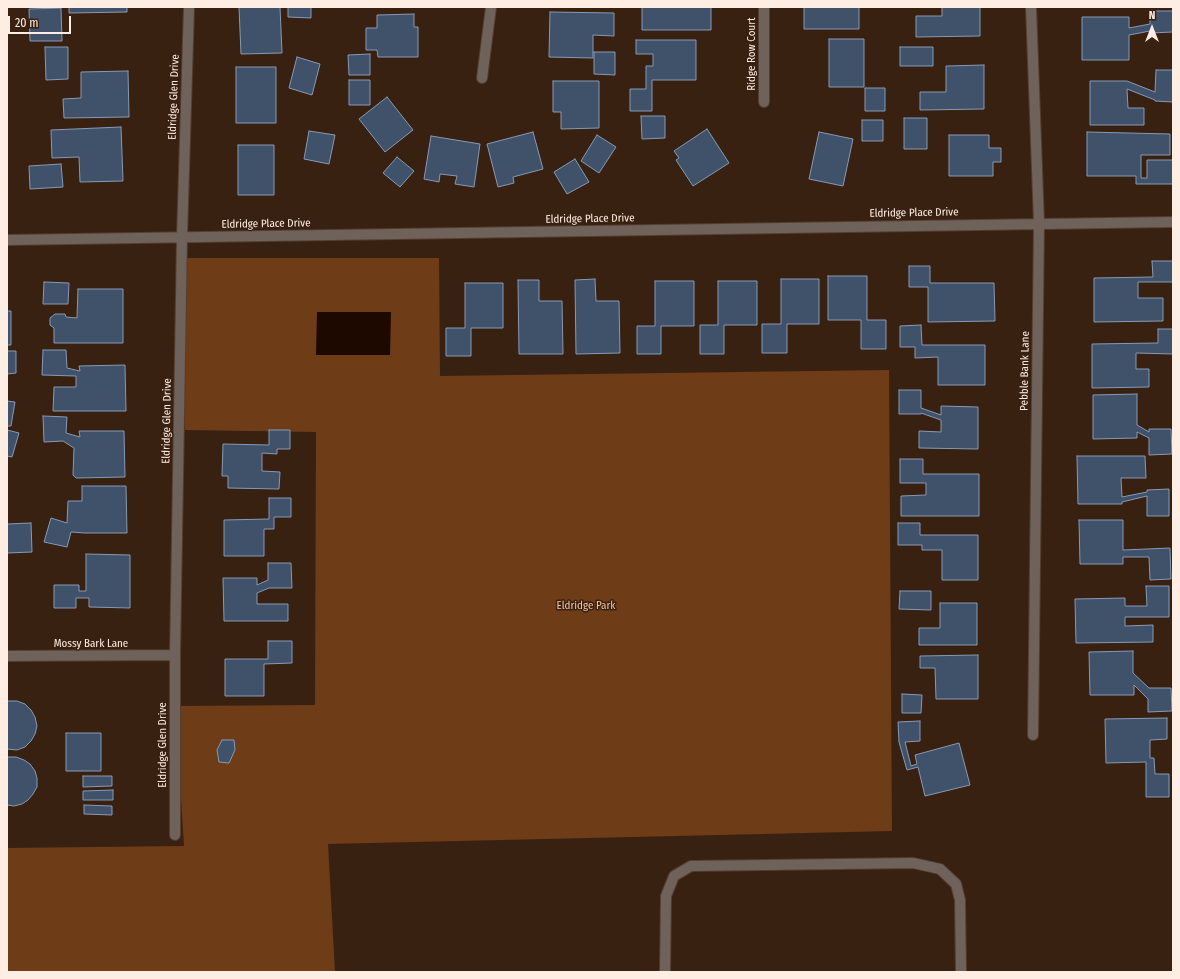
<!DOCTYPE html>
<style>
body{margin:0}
#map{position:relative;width:1180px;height:979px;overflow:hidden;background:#392111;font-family:"Fira Sans Condensed",sans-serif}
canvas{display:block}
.frame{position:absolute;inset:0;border:8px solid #feede3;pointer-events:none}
.north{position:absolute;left:1132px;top:8px;width:40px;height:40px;-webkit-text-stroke:3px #392111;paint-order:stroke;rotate:0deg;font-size:11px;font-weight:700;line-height:16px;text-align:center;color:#feede3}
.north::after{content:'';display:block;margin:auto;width:14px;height:18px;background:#feede3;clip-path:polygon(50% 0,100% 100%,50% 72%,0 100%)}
.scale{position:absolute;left:8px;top:16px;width:63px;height:18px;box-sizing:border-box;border:2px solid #feede3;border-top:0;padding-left:5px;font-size:12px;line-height:14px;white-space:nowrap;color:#feede3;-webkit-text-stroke:3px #392111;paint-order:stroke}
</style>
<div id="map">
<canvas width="1180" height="979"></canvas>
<div class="frame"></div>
<div class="north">N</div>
<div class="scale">20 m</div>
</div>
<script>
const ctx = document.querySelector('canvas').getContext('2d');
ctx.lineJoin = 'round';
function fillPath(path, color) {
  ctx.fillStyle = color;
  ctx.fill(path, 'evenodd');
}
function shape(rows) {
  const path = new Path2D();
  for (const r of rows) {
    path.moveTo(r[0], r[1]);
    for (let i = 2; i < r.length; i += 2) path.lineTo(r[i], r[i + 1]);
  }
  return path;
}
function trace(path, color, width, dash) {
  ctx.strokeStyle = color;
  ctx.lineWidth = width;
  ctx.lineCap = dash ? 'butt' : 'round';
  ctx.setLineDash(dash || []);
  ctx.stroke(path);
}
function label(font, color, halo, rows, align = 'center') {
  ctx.font = font + ' "Fira Sans Condensed",sans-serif';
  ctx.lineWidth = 3;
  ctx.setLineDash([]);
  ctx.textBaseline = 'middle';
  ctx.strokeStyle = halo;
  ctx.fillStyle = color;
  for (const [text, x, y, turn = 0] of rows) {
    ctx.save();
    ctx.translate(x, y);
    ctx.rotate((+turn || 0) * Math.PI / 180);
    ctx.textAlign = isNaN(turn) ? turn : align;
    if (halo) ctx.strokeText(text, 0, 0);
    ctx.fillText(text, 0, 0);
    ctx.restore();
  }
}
fillPath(shape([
 [182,258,439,258,440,376,889,370,892,831,328,844,335,972,7,972,7,848,184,846,175,706,315,705,316,432,185,430]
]), '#6e3c17');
fillPath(shape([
 [317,312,391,312,390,355,316,355]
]), '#1d0900');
const building = shape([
 [69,7,127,7,127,12,69,13,69,7],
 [239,7,280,7,282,53,241,54,239,7],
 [288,7,311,7,311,18,288,17,288,7],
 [642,7,711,7,711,30,642,30,642,7],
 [804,7,859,7,859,29,804,29,804,7],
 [942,7,980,7,980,36,916,37,916,16,942,16,942,7],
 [61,8,62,41,30,41,29,9,61,8],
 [1150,11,1173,11,1173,32,1150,33,1150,31,1129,35,1129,60,1082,60,1082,17,1129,17,1129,28,1150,24,1150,11],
 [550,12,614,13,614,36,593,35,593,58,549,57,550,12],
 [414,14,414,27,418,27,418,57,378,57,377,50,366,50,366,28,377,28,377,15,414,14],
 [829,39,864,39,864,87,829,87,829,39],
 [636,40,696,40,696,80,652,80,652,111,630,111,630,89,646,89,646,66,653,66,653,54,636,54,636,40],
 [45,47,68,47,68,79,46,80,45,47],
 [900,47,933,47,933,66,900,66,900,47],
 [594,52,615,52,615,75,594,74,594,52],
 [370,54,370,75,349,75,348,55,370,54],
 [297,57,320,64,312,95,289,88,297,57],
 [984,65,984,109,920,110,920,92,946,92,946,66,984,65],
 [236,67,276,67,276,123,236,123,236,67],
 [1156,70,1173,70,1173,102,1155,101,1155,100,1127,89,1128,108,1144,108,1144,125,1090,125,1090,81,1127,81,1155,92,1156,70],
 [128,71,129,117,64,118,63,99,81,98,81,72,128,71],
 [349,80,370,80,370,105,349,105,349,80],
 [553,81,599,81,599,128,561,129,561,112,553,112,553,81],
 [865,88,885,88,885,111,865,111,865,88],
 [387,97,413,130,385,152,359,119,387,97],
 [641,116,665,116,665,138,642,139,641,116],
 [904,118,927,118,927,149,904,149,904,118],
 [862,120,883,120,883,141,862,141,862,120],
 [121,127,123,181,80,182,79,157,52,158,51,130,121,127],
 [707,129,729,163,693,186,676,160,679,158,674,151,707,129],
 [309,131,335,135,329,164,304,159,309,131],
 [533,132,543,169,513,177,514,183,498,187,487,144,533,132],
 [819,132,853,139,843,186,809,179,819,132],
 [1087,132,1170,134,1170,155,1141,155,1141,178,1147,178,1147,160,1173,160,1173,184,1136,184,1136,176,1087,176,1087,132],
 [597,135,616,147,599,173,581,161,597,135],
 [949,135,989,135,989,148,1001,148,1001,162,993,162,993,176,949,176,949,135],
 [431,136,480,144,474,187,455,184,457,176,440,174,439,182,424,179,431,136],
 [238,145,274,145,274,195,238,195,238,145],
 [397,157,414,171,400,187,383,173,397,157],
 [575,159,589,182,567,194,554,172,575,159],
 [61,164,63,187,30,189,29,166,61,164],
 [1152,261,1173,261,1173,282,1138,282,1138,298,1163,298,1163,321,1094,322,1094,278,1153,277,1152,261],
 [909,266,930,266,930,283,994,283,995,321,928,322,928,287,909,287,909,266],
 [828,276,867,276,867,320,886,320,886,349,861,349,861,320,828,320,828,276],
 [595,279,596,301,619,301,620,353,576,354,575,280,595,279],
 [781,279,819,279,819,324,787,324,787,353,762,353,762,324,781,324,781,279],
 [518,280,539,280,539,301,562,301,563,354,519,354,518,280],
 [655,281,694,281,694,326,661,326,661,354,637,354,637,326,655,326,655,281],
 [718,281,757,281,757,325,724,325,724,354,700,354,700,325,718,325,718,281],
 [44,282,69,283,68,304,43,304,44,282],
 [465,283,503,283,503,328,471,328,471,356,446,356,446,328,465,328,465,283],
 [78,289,123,289,123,343,54,343,54,328,50,325,50,318,55,314,65,314,66,317,77,318,78,289],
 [7,311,11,311,11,345,7,345,7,311],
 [921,325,922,345,985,345,985,385,938,385,938,357,915,358,915,347,900,347,900,326,921,325],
 [1158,329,1173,329,1173,354,1136,353,1136,369,1149,369,1149,387,1092,388,1092,344,1158,343,1158,329],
 [43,350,66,350,67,368,80,371,79,366,125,365,126,411,53,411,54,387,76,387,76,376,42,375,43,350],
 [7,351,16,351,16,373,7,374,7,351],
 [899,390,921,390,921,408,941,415,941,406,978,407,978,449,919,448,919,431,941,432,941,420,921,413,921,414,899,414,899,390],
 [1137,394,1137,425,1149,432,1149,429,1171,429,1172,454,1149,455,1149,438,1137,432,1137,438,1093,439,1093,395,1137,394],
 [7,401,15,402,11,426,7,426,7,401],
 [43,416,67,417,66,433,80,437,79,431,124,431,125,477,76,478,73,475,74,448,63,441,44,442,43,416],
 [7,430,19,433,12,457,7,456,7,430],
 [269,430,290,430,290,449,277,449,277,454,262,453,262,471,280,472,279,489,228,488,228,476,222,476,223,444,269,445,269,430],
 [1077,456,1145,456,1146,478,1121,478,1122,497,1147,492,1147,490,1169,489,1169,516,1147,516,1147,496,1122,502,1122,504,1078,504,1077,456],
 [900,459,923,459,923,474,979,474,979,516,901,516,901,496,926,495,926,483,900,483,900,459],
 [82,486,126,486,127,533,85,533,71,532,67,547,44,542,51,518,67,523,68,501,82,501,82,486],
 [269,498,291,498,291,517,274,517,274,529,264,529,264,556,224,556,224,520,269,519,269,498],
 [1079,520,1123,520,1123,550,1170,548,1171,579,1150,580,1149,557,1123,557,1123,564,1080,564,1079,520],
 [31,523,32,552,7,553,7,524,31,523],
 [898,523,920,523,920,535,978,535,978,580,942,580,942,550,922,550,922,545,898,545,898,523],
 [86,554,130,555,130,608,89,607,89,598,76,598,76,608,54,608,54,585,79,585,79,591,86,591,86,554],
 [268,563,291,563,292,588,269,588,257,593,257,604,288,604,288,621,224,621,223,578,257,578,257,585,268,580,268,563],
 [1146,586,1169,586,1169,617,1125,617,1125,626,1153,625,1153,642,1076,643,1075,599,1125,598,1125,606,1147,606,1146,586],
 [900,591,931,591,931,610,899,609,900,591],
 [940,603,977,603,977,645,919,645,919,628,940,628,940,603],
 [268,641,292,641,292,663,264,664,264,696,225,696,225,659,268,659,268,641],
 [1133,651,1133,673,1149,688,1171,688,1172,711,1148,712,1148,699,1134,685,1134,695,1090,695,1089,652,1133,651],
 [978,655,978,699,936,699,935,668,920,668,920,656,978,655],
 [902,694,922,695,921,713,902,713,902,694],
 [7,701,17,701,25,704,31,710,35,717,37,726,35,734,31,741,25,747,17,750,7,749,7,701],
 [1167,718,1167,739,1150,740,1150,758,1154,758,1155,774,1169,774,1169,797,1146,797,1146,762,1106,763,1105,719,1167,718],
 [920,721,920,741,905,742,911,766,917,764,915,755,959,743,970,785,925,796,918,767,907,770,899,742,898,722,920,721],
 [66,733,101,733,101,771,66,771,66,733],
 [222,740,234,740,235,750,229,763,219,762,217,750,222,740],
 [7,757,16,757,24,760,30,764,35,771,37,778,37,787,33,794,28,800,22,804,14,806,7,805,7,757],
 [83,776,112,776,112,786,83,787,83,776],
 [113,790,113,800,83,800,83,791,113,790],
 [84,805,112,806,112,815,84,814,84,805]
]);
fillPath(building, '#40526a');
trace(building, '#869ab5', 1);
const minor = shape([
 [764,7,764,102],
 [1031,7,1039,223,1033,735],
 [482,78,491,7],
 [7,240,1173,222],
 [7,656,175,655],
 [175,835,175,655,182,237,189,7],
 [665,972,666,896,674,876,691,866,913,863,940,869,956,884,960,900,961,972]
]);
trace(minor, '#553e2e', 12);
trace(minor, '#6f625b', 10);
label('11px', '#feede3', '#392111', [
 ["Ridge Row Court",752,54,-90],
 ["Eldridge Glen Drive",174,97,-88],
 ["Eldridge Place Drive",914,213,-1],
 ["Eldridge Place Drive",590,219,-1],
 ["Eldridge Place Drive",266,224,-1],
 ["Pebble Bank Lane",1025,371,-89],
 ["Eldridge Glen Drive",167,421,-89],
 ["Mossy Bark Lane",91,644],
 ["Eldridge Glen Drive",163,745,-90]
]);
label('11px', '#f9c19d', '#392111', [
 ["Eldridge Park",586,606]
]);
</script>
